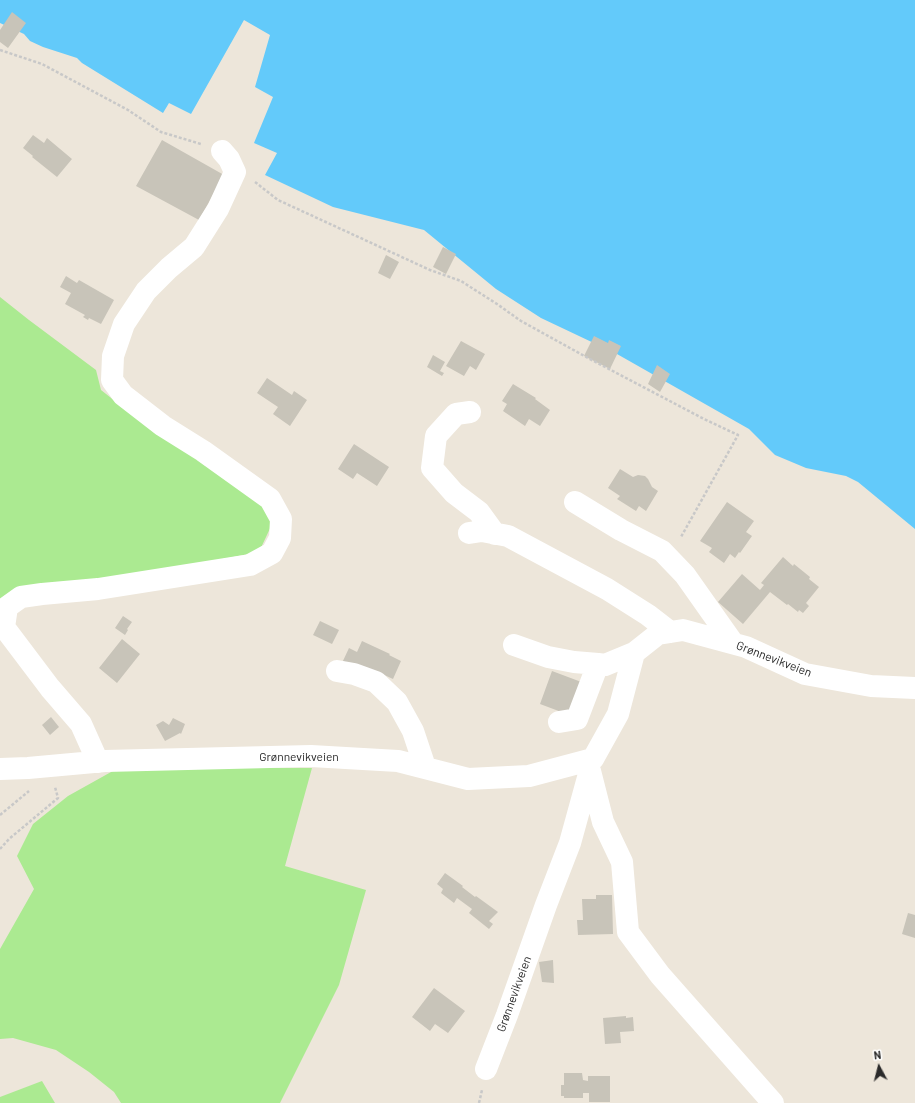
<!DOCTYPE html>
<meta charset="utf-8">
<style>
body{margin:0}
#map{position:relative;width:915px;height:1103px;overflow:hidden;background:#ede6da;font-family:Barlow,sans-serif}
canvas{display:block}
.north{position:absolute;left:859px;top:1047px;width:40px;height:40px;-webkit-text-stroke:3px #fff;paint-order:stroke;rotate:353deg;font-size:11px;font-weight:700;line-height:16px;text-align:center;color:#2a2a2a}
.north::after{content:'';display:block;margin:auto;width:14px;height:18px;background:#2a2a2a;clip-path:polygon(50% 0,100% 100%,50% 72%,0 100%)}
</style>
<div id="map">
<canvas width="915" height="1103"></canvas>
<div class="north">N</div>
</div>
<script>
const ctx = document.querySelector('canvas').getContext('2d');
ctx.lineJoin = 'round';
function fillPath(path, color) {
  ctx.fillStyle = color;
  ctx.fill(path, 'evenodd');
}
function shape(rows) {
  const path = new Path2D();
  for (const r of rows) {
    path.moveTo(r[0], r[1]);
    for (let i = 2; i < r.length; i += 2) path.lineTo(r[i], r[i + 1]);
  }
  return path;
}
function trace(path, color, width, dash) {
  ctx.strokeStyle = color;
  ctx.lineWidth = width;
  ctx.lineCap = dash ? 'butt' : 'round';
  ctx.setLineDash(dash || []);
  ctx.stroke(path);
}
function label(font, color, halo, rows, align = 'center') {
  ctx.font = font + ' Barlow,sans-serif';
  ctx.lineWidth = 3;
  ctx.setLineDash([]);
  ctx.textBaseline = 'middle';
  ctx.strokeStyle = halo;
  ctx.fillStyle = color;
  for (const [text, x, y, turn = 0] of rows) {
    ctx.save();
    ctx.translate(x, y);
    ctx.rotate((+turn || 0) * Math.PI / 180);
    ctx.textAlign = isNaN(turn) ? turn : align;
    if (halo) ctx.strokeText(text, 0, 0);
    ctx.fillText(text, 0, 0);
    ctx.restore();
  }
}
fillPath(shape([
 [0,297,29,320,96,370,101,390,130,413,260,502,273,522,259,552,0,602],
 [120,767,312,768,285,866,366,890,339,985,280,1103,121,1103,114,1092,89,1072,56,1050,13,1038,0,1039,0,949,34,889,17,856,33,824,68,796],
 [42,1081,55,1103,0,1103,0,1097]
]), '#abea91');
fillPath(shape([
 [0,0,915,0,915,529,858,482,846,476,806,468,775,455,749,429,617,354,541,318,496,289,424,230,333,207,265,175,277,153,254,143,273,97,255,87,270,35,244,20,191,114,169,103,163,113,82,63,77,58,43,47,30,41,24,34,0,23]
]), '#63cafa');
fillPath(shape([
 [12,12,26,23,8,48,0,42,0,30],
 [33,135,44,143,47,138,72,159,57,177,32,157,33,156,23,148],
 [162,140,224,175,199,220,136,186],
 [443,247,456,254,446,274,433,267],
 [386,255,399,262,390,279,378,273],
 [66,276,77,283,79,280,114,300,101,324,89,318,88,320,83,317,85,315,65,304,71,293,60,287],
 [594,336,608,343,609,340,621,346,610,369,584,356],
 [461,341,485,354,476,370,470,366,464,376,446,366],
 [433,355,445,362,440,371,444,373,442,376,427,367],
 [657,365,670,374,660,392,648,384],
 [267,378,292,395,294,391,307,400,290,426,273,414,278,407,257,393],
 [513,384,536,398,535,399,550,410,540,426,529,419,525,426,503,411,507,404,502,401],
 [354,444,389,467,377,486,357,473,353,479,338,469],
 [620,469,633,477,638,475,645,476,648,479,652,487,658,491,646,511,639,506,636,511,617,499,620,496,608,488],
 [727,502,754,521,746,532,752,536,740,553,739,552,735,558,730,554,724,563,709,552,712,548,700,541],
 [783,557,793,566,794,564,810,577,809,579,819,587,806,603,809,606,803,613,799,610,798,612,788,604,787,605,770,592,743,624,718,602,742,574,760,590,764,585,761,583],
 [123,616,132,622,127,629,128,630,125,635,115,628],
 [320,621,339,630,332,644,313,635],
 [122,639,140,654,117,683,99,668],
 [362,641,390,654,389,655,401,661,393,679,380,673,342,663,349,648,357,652],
 [552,671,584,683,572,716,540,704],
 [51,717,59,727,50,735,42,725],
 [173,718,185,724,181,734,180,733,165,741,156,725,163,721,169,725],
 [445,873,463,886,462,887,475,897,476,896,498,912,489,921,493,924,489,929,469,913,472,909,457,898,454,903,441,893,443,889,437,884],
 [596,895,612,895,613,934,578,935,577,920,583,920,582,899,596,899],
 [908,913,915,915,915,938,902,934],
 [553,960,554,983,542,982,539,962],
 [434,988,465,1011,448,1033,435,1024,430,1031,412,1017],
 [626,1016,626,1018,633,1017,634,1031,620,1032,621,1043,605,1044,603,1018],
 [564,1073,582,1073,583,1080,588,1081,588,1076,610,1076,610,1102,589,1102,589,1093,583,1093,583,1098,564,1098,564,1096,561,1096,561,1085,564,1085]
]), '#c8c4b9');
trace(shape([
 [0,50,42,64,128,110,161,132,201,144],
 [255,182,278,200,430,270,461,281,497,304,521,321,588,358,704,419,738,435,681,537],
 [0,815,29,791],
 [0,849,9,839,58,798,55,787],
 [479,1103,482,1090]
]), '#c8c8c8', 2.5, [3, 2]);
trace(shape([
 [470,412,456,414,436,436,432,468,454,493,479,512,495,534],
 [575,502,621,530,662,551,685,575,733,643],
 [469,533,482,531,508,536,607,589,648,615,670,632],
 [514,645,548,657,574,662,598,664,605,665,634,653],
 [337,671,354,674,376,682,397,702,413,731,425,767],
 [559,722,577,719,598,664],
 [98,762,81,724,50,688,4,627,7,607,21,597,42,594,98,589,250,565,272,553,280,538,281,519,270,499,203,451,163,426,123,395,112,380,113,356,124,324,146,291,169,268,194,247,218,209,235,172,229,159,222,151],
 [0,769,28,768,105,761,311,756,398,761,468,779,529,776,593,759,618,714,634,653,658,634,683,630,746,647,805,674,871,686,915,688],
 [590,771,603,822,622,862,628,932,660,975,773,1103],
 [486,1069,507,1015,546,905,570,843,589,774]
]), '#fff', 22);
label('12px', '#2a2a2a', '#fff', [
 ["Grønnevikveien",774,659,21],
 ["Grønnevikveien",299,757],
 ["Grønnevikveien",514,994,-70]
]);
</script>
